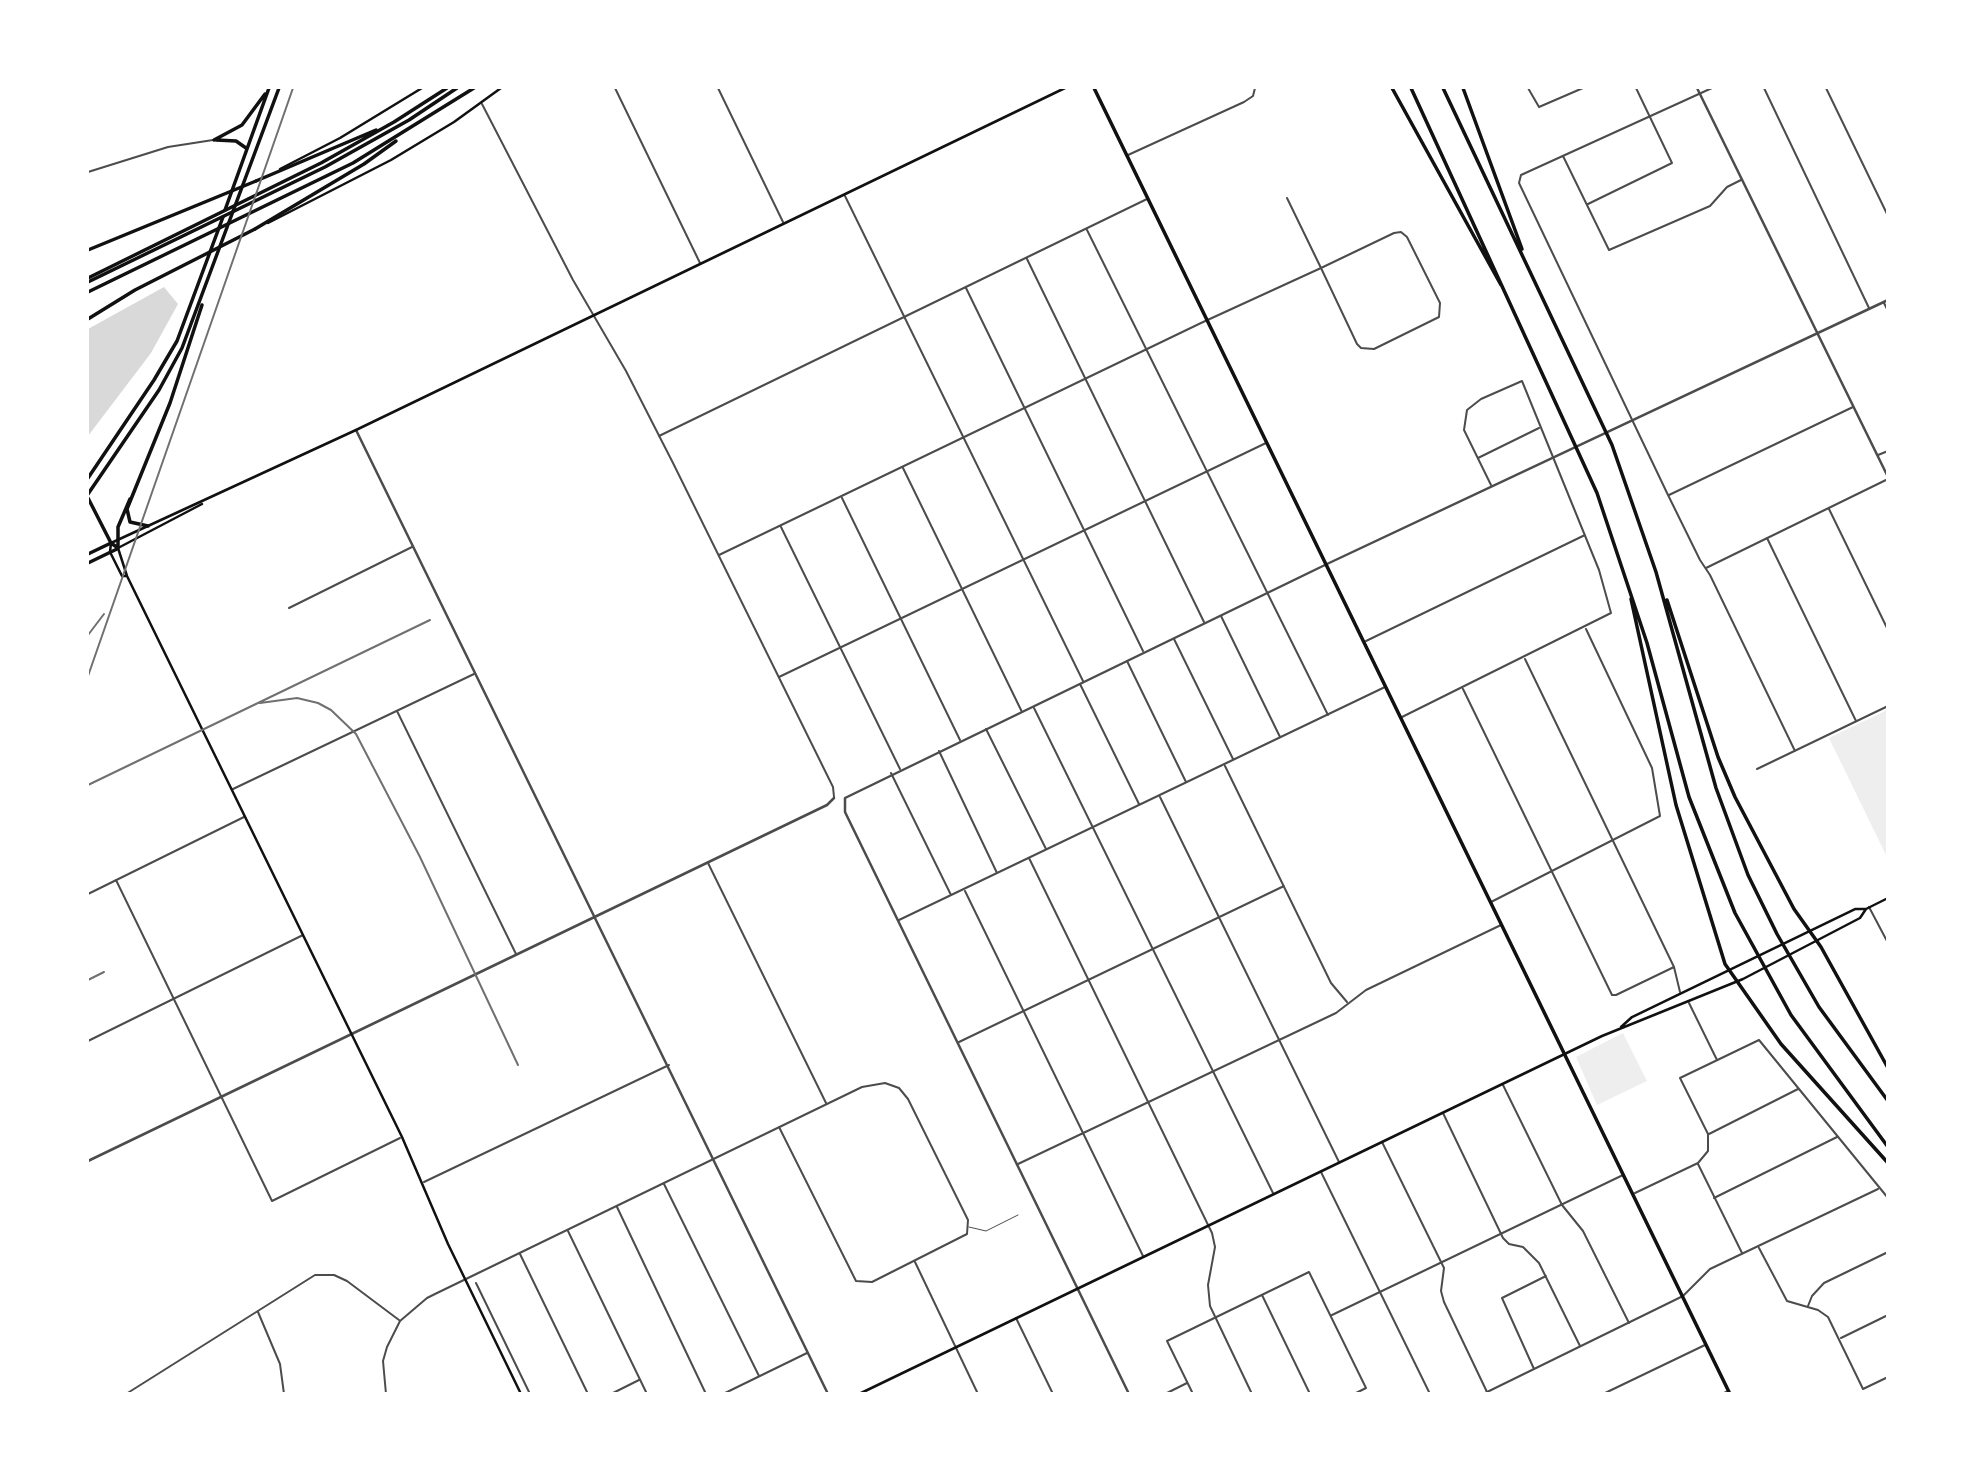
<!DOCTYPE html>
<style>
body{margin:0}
#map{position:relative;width:1975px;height:1481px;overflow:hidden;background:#fff;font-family:Rubik,sans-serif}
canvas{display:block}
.frame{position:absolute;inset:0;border:89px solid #fff;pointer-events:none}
</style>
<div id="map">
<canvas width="1975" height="1481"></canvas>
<div class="frame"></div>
</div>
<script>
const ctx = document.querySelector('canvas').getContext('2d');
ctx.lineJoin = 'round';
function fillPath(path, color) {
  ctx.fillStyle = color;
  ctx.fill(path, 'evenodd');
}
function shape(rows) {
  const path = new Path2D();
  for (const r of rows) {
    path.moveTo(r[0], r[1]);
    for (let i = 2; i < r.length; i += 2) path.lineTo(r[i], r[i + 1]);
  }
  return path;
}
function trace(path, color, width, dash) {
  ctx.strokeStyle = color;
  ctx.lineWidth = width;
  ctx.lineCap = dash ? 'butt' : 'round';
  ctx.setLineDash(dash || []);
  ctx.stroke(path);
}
fillPath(shape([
 [1887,710,1887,857,1829,738],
 [1623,1033,1647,1081,1597,1105,1576,1057]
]), '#eee');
fillPath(shape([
 [164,287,178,304,151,353,88,436,88,329]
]), '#d9d9d9');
trace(shape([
 [969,1227,986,1231,1018,1215]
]), '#4c4c4c', 1);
trace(shape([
 [615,88,700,263],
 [718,88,783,222],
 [1528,88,1539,107,1583,88],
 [1712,88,1521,175,1519,183,1668,495,1700,560,1710,575,1795,751],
 [1764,88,1869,308],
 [1826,88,1888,216],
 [482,104,573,280,626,371,673,463,833,787,834,797],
 [1128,155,1244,102,1253,96,1255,88],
 [1563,156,1609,250,1710,206,1727,187,1741,180],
 [88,172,168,147,213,140],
 [845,196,1083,681],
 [1588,204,1672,163,1636,88],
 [1087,230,1328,715],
 [1027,259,1204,622],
 [966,288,1143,651],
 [1884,303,1888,311],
 [659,436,1147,199],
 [1878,455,1888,451],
 [1478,458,1539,428],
 [903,468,1022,712],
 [1669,495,1853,407],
 [842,498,960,740],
 [1829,509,1888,630],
 [781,527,900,769],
 [1767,538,1856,721],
 [719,555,1201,323,1321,268,1394,233,1401,232,1407,237,1440,303,1439,317,1374,349,1361,348,1357,344,1321,268,1287,198],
 [1706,568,1888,479],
 [289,608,412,547],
 [1221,616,1280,737],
 [1174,639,1233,759],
 [1366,641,1585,535],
 [1525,659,1674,967,1680,992],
 [1127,661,1186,782],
 [779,677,1266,443],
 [1080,684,1139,804],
 [1463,689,1612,995,1616,995,1674,967],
 [1034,708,1273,1193],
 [397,711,516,954],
 [1402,717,1611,613,1599,570,1522,381,1481,399,1467,410,1464,430,1491,485],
 [986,729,1046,849],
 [939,751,997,873],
 [1225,766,1331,983,1347,1002],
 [1757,769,1888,706],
 [891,773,951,895],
 [233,789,474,674],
 [1160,797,1339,1162],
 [1029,858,1212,1233,1215,1247,1208,1285,1210,1306,1252,1394],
 [708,863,826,1103],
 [116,880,272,1201,400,1138],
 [965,891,1143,1256],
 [88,894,244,817],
 [1491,902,1660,816,1652,768,1586,629],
 [1869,907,1888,943],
 [899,920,1385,687],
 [1689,1003,1717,1060],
 [88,1041,303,935],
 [959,1042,1284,886],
 [1503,1085,1562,1205,1583,1231,1629,1323],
 [1443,1113,1503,1238,1509,1244,1523,1247,1539,1263,1580,1346],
 [1709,1134,1798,1089],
 [1382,1142,1444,1268,1441,1291,1444,1302,1487,1392],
 [1018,1164,1336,1013,1366,990,1501,925],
 [1698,1164,1742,1253],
 [1321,1172,1430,1394],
 [424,1182,669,1065],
 [664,1184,759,1376],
 [1635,1193,1698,1163,1708,1151,1708,1134,1680,1078,1759,1040,1888,1198],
 [1714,1198,1837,1137],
 [617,1207,706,1394],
 [568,1231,647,1394],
 [1759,1248,1787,1301,1818,1310,1828,1317,1863,1389,1888,1377],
 [520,1254,588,1394],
 [915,1262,978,1394],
 [476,1283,530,1394],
 [1262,1295,1310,1394],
 [1808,1306,1812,1296,1824,1283,1888,1252],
 [258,1312,280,1364,284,1394],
 [1332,1315,1623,1175],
 [1016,1318,1053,1394],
 [1841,1338,1888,1315],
 [1534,1369,1502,1298,1546,1276],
 [126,1394,315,1275,334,1275,347,1281,399,1320],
 [386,1394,383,1361,387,1347,400,1321,427,1298,435,1294,862,1087,885,1083,899,1088,908,1099,968,1220,967,1234,872,1282,856,1281,779,1127],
 [611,1394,639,1380],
 [723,1394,807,1353],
 [1165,1394,1187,1383],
 [1193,1394,1167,1341,1309,1272,1366,1388,1354,1394],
 [1483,1394,1683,1296,1710,1269,1878,1189],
 [1603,1394,1705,1345],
 [1722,1394,1728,1391]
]), '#4c4c4c', 2);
trace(shape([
 [1697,88,1888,477],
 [356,430,828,1394],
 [88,1161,827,805,834,798],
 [1129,1394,845,812,845,798,1327,564,1888,300]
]), '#4c4c4c', 2.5);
trace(shape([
 [280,169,340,138,422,88],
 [268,223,391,160,454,122,501,88],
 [202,504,118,548,127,576,402,1137,448,1244,521,1394],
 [127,576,122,576,110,552,111,543,356,430,1065,88],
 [1621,1027,1632,1017,1855,909,1866,909,1888,898],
 [859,1394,1602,1036,1743,979,1860,918,1866,909]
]), '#111', 2.5);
trace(shape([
 [1094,88,1730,1394],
 [214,140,242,125,265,94],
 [216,140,236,141,246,148],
 [225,210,269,88],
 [88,478,154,380,177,341,223,217],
 [88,494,159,390,182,348,279,88],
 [148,526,130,522,127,509,170,403,202,305]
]), '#111', 3.5);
trace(shape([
 [88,250,256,181],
 [88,319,135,290,255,229],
 [88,498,111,543,118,548],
 [118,548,118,527,130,499],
 [88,554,111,543],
 [88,563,117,549]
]), '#111', 3.5);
trace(shape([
 [1392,88,1501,285],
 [1411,88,1597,493,1647,643,1689,797,1735,913,1791,1015,1888,1147],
 [1443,88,1612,445,1656,572,1716,788,1748,875,1777,934,1819,1007,1888,1101],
 [1463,88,1522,249],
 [256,181,376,130],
 [255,229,364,164,396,141],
 [88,278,321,163,394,122,447,88],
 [88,282,325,167,409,120,457,88],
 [88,292,353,163,474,88],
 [1631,599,1676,805,1725,964,1781,1044,1888,1163],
 [1667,600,1718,757,1735,797,1794,909,1821,947,1888,1068]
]), '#111', 3.5);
trace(shape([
 [88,635,104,614],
 [88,676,293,88],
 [260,703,297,698,318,703,331,710,356,734,420,857,518,1065],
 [88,785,430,620],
 [88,980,104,972]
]), '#707070', 2);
</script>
